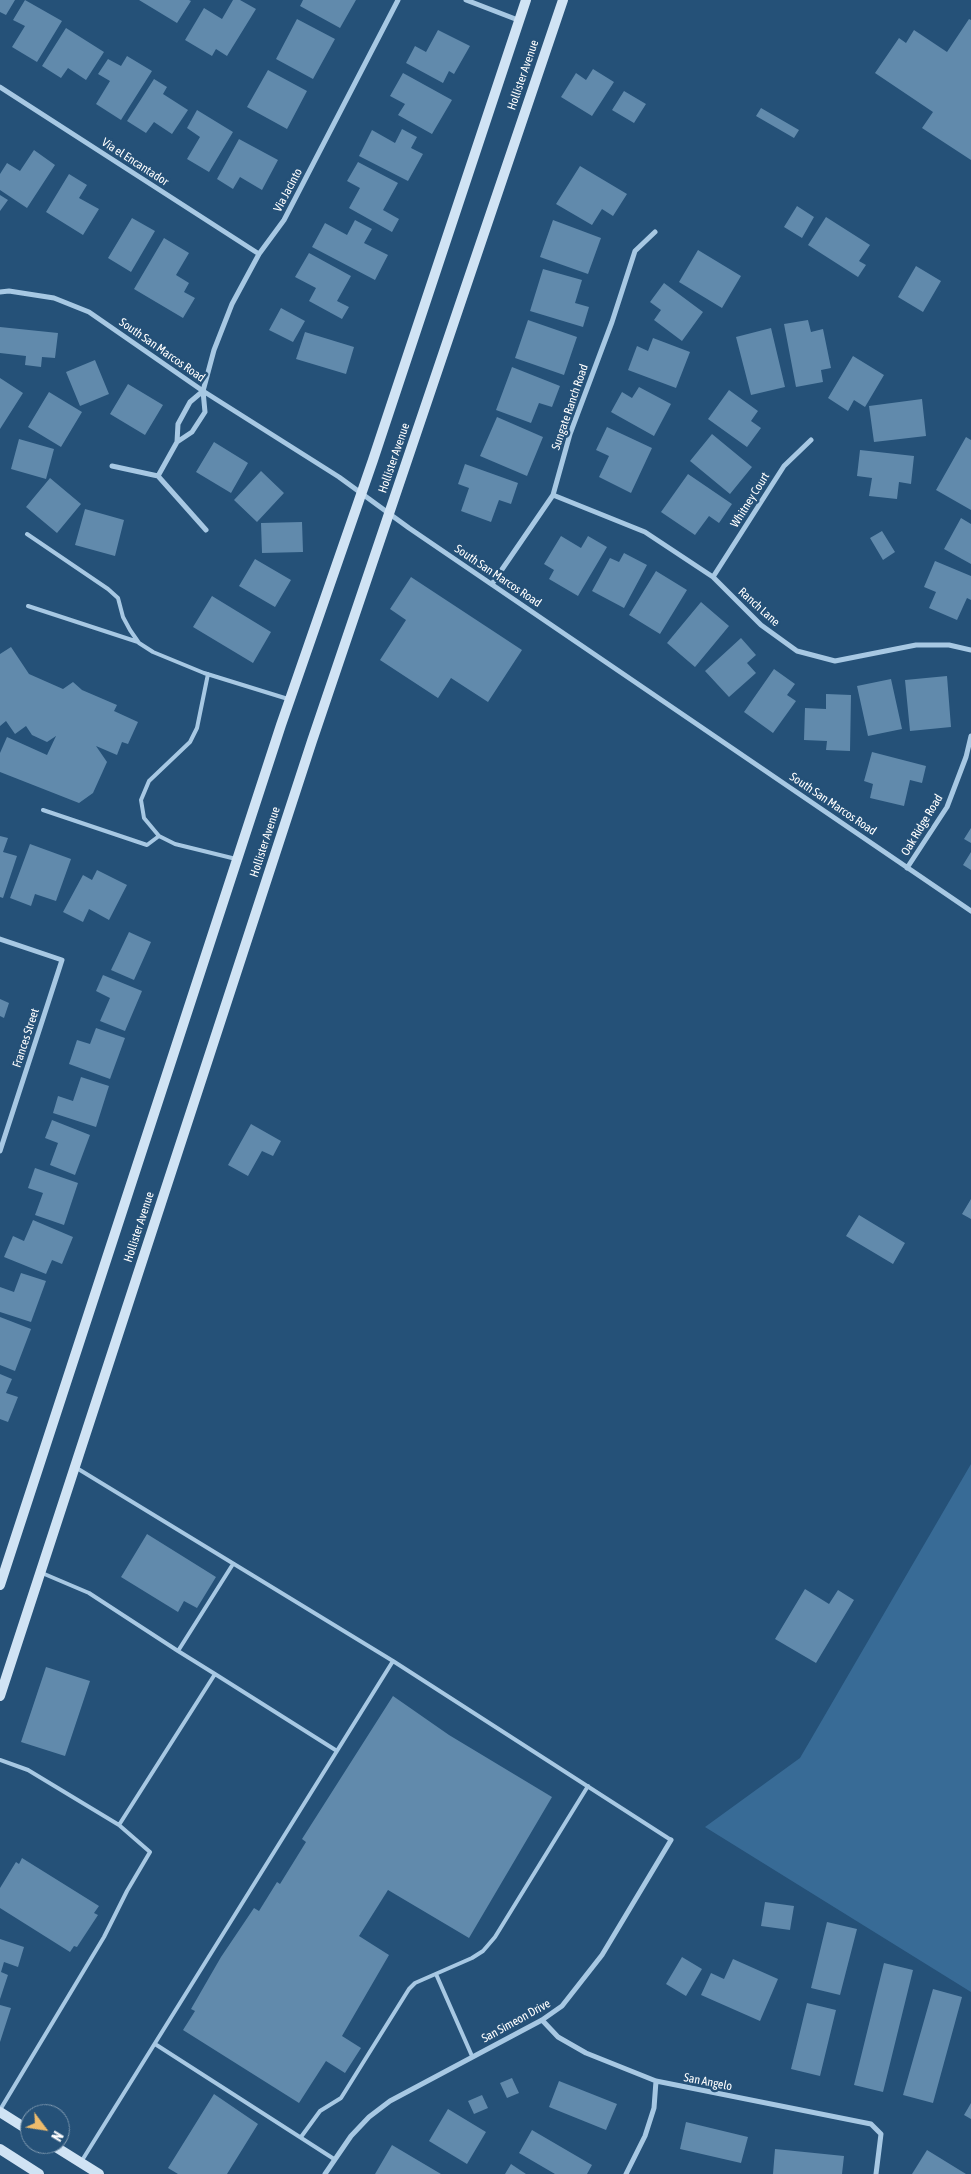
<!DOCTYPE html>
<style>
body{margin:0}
#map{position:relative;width:971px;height:2174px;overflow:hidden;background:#255178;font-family:"Asap Condensed",sans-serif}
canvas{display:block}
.north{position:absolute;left:20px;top:2104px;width:50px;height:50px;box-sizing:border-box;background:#255178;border:1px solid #7c97ae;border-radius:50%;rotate:121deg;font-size:14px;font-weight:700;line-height:20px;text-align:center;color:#fff}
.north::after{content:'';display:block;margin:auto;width:18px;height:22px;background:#edbb6c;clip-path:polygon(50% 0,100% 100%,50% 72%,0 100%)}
</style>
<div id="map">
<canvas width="971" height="2174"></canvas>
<div class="north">N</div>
</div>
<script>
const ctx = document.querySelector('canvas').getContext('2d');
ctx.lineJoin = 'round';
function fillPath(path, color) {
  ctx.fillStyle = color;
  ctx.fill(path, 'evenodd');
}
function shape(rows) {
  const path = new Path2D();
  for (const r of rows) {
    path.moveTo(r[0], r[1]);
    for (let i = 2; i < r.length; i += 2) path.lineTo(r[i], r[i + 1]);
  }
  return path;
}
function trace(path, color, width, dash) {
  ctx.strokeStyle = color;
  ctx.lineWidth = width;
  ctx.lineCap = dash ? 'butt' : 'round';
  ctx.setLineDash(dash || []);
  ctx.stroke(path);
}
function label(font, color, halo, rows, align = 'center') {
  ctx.font = font + ' "Asap Condensed",sans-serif';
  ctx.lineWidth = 5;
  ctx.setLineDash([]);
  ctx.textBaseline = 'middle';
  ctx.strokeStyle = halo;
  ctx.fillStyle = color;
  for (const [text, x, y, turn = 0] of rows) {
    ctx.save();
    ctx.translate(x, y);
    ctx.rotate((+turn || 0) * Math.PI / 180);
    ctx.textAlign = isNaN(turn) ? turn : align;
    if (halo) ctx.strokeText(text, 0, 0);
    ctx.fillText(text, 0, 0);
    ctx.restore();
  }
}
fillPath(shape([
 [971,1464,971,1992,705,1827,800,1758]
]), '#386b96');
fillPath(shape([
 [0,0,15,0,6,15,0,12],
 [25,0,62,21,37,62,12,47,25,26,13,20],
 [139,0,189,0,191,1,177,23],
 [233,0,240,0,256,9,227,56,216,49,212,56,185,40,204,8,222,19],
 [303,0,356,0,340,28,300,6],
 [297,19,335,39,313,79,276,59],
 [969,19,971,20,971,160,922,128,933,112,875,73,899,38,906,43,914,30,947,52],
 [66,28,104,52,86,80,68,68,61,78,42,66],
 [438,30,470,46,454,74,449,71,443,83,406,63,415,46,426,52],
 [127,56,152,71,121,120,96,104,110,81,98,74,108,59,121,66],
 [593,69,614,82,592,116,561,97,576,73,586,80],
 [268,70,307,91,287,129,247,107],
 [403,73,452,100,432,134,398,115,405,104,390,96],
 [154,79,167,87,163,94,188,110,172,134,154,122,146,133,127,121],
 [624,91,646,104,634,123,612,110],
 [761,108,799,130,794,138,756,116],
 [197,110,233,132,209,172,187,159,200,137,187,128],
 [402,129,417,137,411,148,423,154,408,181,359,156,372,130,395,143],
 [239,139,278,160,262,190,240,177,233,189,217,179],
 [34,150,55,165,27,208,0,190,0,174,7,163,20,171],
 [358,162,398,183,383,210,399,219,392,232,349,208,360,188,347,181],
 [580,166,627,194,613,216,602,209,592,225,556,204],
 [69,174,87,185,79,198,99,209,83,235,46,212],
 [0,195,8,200,0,211],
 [797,206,814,217,802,238,784,227],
 [826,217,870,245,859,261,866,265,858,277,808,245],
 [132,218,155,231,131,272,108,258],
 [355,220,372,229,364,243,388,255,375,280,312,247,325,223,347,235],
 [553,220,601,238,588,274,540,257],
 [164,238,189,253,176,275,189,283,184,292,195,298,183,318,134,289],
 [698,250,741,276,722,308,679,282],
 [309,253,351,276,337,301,349,307,342,319,309,301,316,288,295,277],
 [916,266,941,281,923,312,898,297],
 [543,269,582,280,575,303,589,307,583,327,530,311],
 [664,283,703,312,682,341,654,320,661,310,650,302],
 [281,308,305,321,293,342,269,330],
 [528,320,577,337,564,375,515,358],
 [808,320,811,332,823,329,831,368,821,370,823,382,796,387,784,324],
 [0,327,58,333,55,358,42,357,41,367,25,365,26,356,0,353],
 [771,328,785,387,751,395,736,337],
 [305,332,354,347,346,374,296,359],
 [653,338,690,352,676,388,628,370,637,346,648,351],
 [853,356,884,375,865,407,854,400,848,411,828,398],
 [95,360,109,394,80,406,66,372],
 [512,367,560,386,552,407,539,403,531,423,496,410],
 [0,378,23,393,0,429],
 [128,384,163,405,145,435,110,414],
 [639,387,671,404,654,436,611,412,622,392,632,398],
 [729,390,758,411,751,421,761,428,747,447,708,419],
 [49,392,82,412,61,447,28,427],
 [922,399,926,436,874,442,869,406],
 [497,417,543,437,527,476,480,456],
 [607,427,652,448,631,493,599,477,609,456,596,450],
 [712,434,752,467,730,494,690,461],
 [966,437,971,440,971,510,936,490],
 [19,439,54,449,46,479,11,469],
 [214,442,248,463,231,493,196,472],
 [860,450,914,456,911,484,899,482,897,499,869,496,872,478,857,476],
 [465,464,518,483,511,504,499,500,491,522,461,511,469,488,458,484],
 [261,471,284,493,257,522,234,500],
 [688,474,732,504,719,523,709,516,695,535,661,512],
 [50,478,81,504,57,533,26,507],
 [85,509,124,520,115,556,75,545],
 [961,518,971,524,971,564,944,549],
 [302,522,303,552,262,553,261,523],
 [882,531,895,552,883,560,870,538],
 [561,536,581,548,588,536,607,547,578,596,549,579,554,570,544,564],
 [624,553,647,565,624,608,592,591,610,558,619,562],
 [255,559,291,580,275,607,239,586],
 [935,561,971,576,971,600,967,598,957,620,929,608,936,592,924,587],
 [656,571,687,590,660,634,629,615],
 [411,577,522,650,488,702,451,678,438,698,380,660,406,620,390,609],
 [212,596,271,632,253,663,193,627],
 [701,602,729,626,695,667,667,643],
 [741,638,756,655,747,663,756,673,729,697,705,671],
 [11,647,29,674,63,689,73,682,82,690,117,705,114,711,138,722,128,744,122,742,117,755,96,746,107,762,93,793,79,803,0,772,0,753,7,737,47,755,56,736,47,742,32,735,26,726,15,734,6,721,0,726,0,654],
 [774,669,795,684,787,695,796,701,773,733,744,712],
 [947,676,951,727,910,731,905,680],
 [891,679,902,729,868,736,857,686],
 [826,694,851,695,850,751,826,750,827,741,804,740,805,708,826,709],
 [872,752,926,766,922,783,910,780,904,806,870,798,873,784,864,781],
 [971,828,971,843,964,839],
 [0,836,8,838,3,852,17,856,3,898,0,897],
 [30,844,71,859,56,901,35,894,31,906,10,898],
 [971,852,971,870,963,865],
 [97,870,127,885,109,920,89,909,83,922,63,912,83,875,92,880],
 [129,932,151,942,134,980,111,970],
 [103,975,142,991,125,1031,100,1021,110,998,96,991],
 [0,999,9,1003,4,1018,0,1016],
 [96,1028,125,1038,110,1079,69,1064,77,1040,90,1044],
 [81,1077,109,1086,96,1127,53,1113,58,1096,73,1101],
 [52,1120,90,1135,75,1175,50,1165,58,1143,45,1138],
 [251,1124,281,1141,273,1156,262,1151,248,1176,228,1165],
 [35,1168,78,1183,64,1225,35,1215,43,1193,28,1188],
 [971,1199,971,1219,962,1214],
 [859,1215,905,1243,893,1264,846,1236],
 [33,1220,73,1237,62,1264,52,1260,46,1274,4,1257,13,1236,24,1241],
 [21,1273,46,1281,31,1322,0,1312,0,1287,14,1292],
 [0,1317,31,1329,15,1371,0,1365],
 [0,1374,12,1379,6,1393,18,1397,8,1422,0,1419],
 [147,1534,216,1577,197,1608,184,1601,178,1612,121,1577],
 [805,1589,829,1604,838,1590,854,1600,816,1663,775,1639],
 [46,1667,90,1681,65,1756,21,1742],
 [393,1696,449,1735,552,1797,469,1938,388,1890,359,1936,389,1955,342,2036,361,2048,345,2073,326,2061,299,2103,183,2030,195,2011,191,2009,221,1957,254,1908,259,1911,277,1882,280,1884,306,1842,302,1839],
 [22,1858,99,1906,94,1913,98,1915,77,1947,74,1946,70,1952,0,1908,0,1888,16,1862,19,1864],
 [765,1902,794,1906,790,1930,761,1926],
 [827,1922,857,1929,840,1995,811,1988],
 [0,1939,24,1947,18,1967,4,1962,1,1972,8,1975,0,1999],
 [682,1957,702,1969,686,1996,666,1984],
 [733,1959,778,1979,760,2021,701,1995,711,1973,724,1979],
 [884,1963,913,1970,883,2092,854,2085],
 [933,1989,962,1997,933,2103,903,2095],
 [807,2003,836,2010,820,2076,791,2069],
 [0,2005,11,2008,0,2042],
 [512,2078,519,2093,507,2098,500,2083],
 [559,2081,617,2104,606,2130,549,2107],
 [214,2094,258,2124,227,2174,178,2174,168,2168],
 [482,2095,488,2108,474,2114,468,2101],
 [971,2103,971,2119,964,2115],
 [448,2109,486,2132,467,2164,429,2141],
 [686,2122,748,2137,741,2163,680,2149],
 [532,2130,592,2165,587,2174,555,2174,519,2153],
 [392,2145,441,2174,375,2174],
 [775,2149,844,2156,842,2174,773,2174],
 [927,2150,966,2174,912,2174],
 [511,2164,526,2174,505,2174]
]), '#618aac');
trace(shape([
 [27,534,108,589,118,598,123,617,130,630,139,643,153,652,204,673,288,699],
 [28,606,138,642],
 [208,674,197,728,190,742,149,781,141,800,144,818,159,836,175,844,236,859],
 [43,810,147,845,159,836],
 [75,1467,393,1661,671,1840],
 [42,1573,89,1593,178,1651],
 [215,1674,178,1651,233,1564],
 [0,1760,28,1770,119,1825,215,1674,337,1751],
 [436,1974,472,2056],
 [155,2044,334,2159],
 [0,2110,104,1937,127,1891,150,1852,119,1825],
 [301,2137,320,2111,341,2098,409,1989,415,1983,472,1958,483,1951,495,1937,588,1786],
 [81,2162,393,1661]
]), '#a7c8e3', 4);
trace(shape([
 [466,0,518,20],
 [0,87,259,254],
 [0,292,9,291,54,298,89,312,203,391,339,477,409,528,971,911],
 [203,391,190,402,178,424,177,442,192,432,205,412,203,391,214,350,232,304,259,254,284,220,398,0],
 [112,466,158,476,177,442],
 [158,476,206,530],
 [553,495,645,532,713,577,761,625,797,651,835,661,916,645,949,645,971,650],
 [713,577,784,466,811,440],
 [492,584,553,495,570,434,612,322,635,251,655,232],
 [907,868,947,807,966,757,971,736],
 [0,939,62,960,0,1151],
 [542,2020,558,2037,586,2053,656,2081,871,2124,881,2134,876,2174],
 [325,2174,351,2136,369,2117,390,2101,542,2020,562,2006,602,1955,671,1840],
 [626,2174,645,2136,654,2108,656,2081]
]), '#a7c8e3', 5);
trace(shape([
 [0,1585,281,725,373,460,526,0],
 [0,1696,312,741,563,0],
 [0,2112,30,2131],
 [51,2144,99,2174],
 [0,2149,39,2174]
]), '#d0e3f4', 10);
label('12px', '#fff', '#255178', [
 ["Hollister Avenue",523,75,-71],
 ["Via el Encantador",135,162,33],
 ["Via Jacinto",288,190,-62],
 ["South San Marcos Road",162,350,35],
 ["Sungate Ranch Road",570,407,-71],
 ["Hollister Avenue",394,458,-71],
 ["Whitney Court",750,500,-58],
 ["South San Marcos Road",498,576,34],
 ["Ranch Lane",759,607,42],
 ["South San Marcos Road",833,804,34],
 ["Oak Ridge Road",922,825,-59],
 ["Hollister Avenue",265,842,-72],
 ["Frances Street",26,1038,-72],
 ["Hollister Avenue",139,1227,-72],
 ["San Simeon Drive",516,2021,-29],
 ["San Angelo",708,2082,11]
]);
</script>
